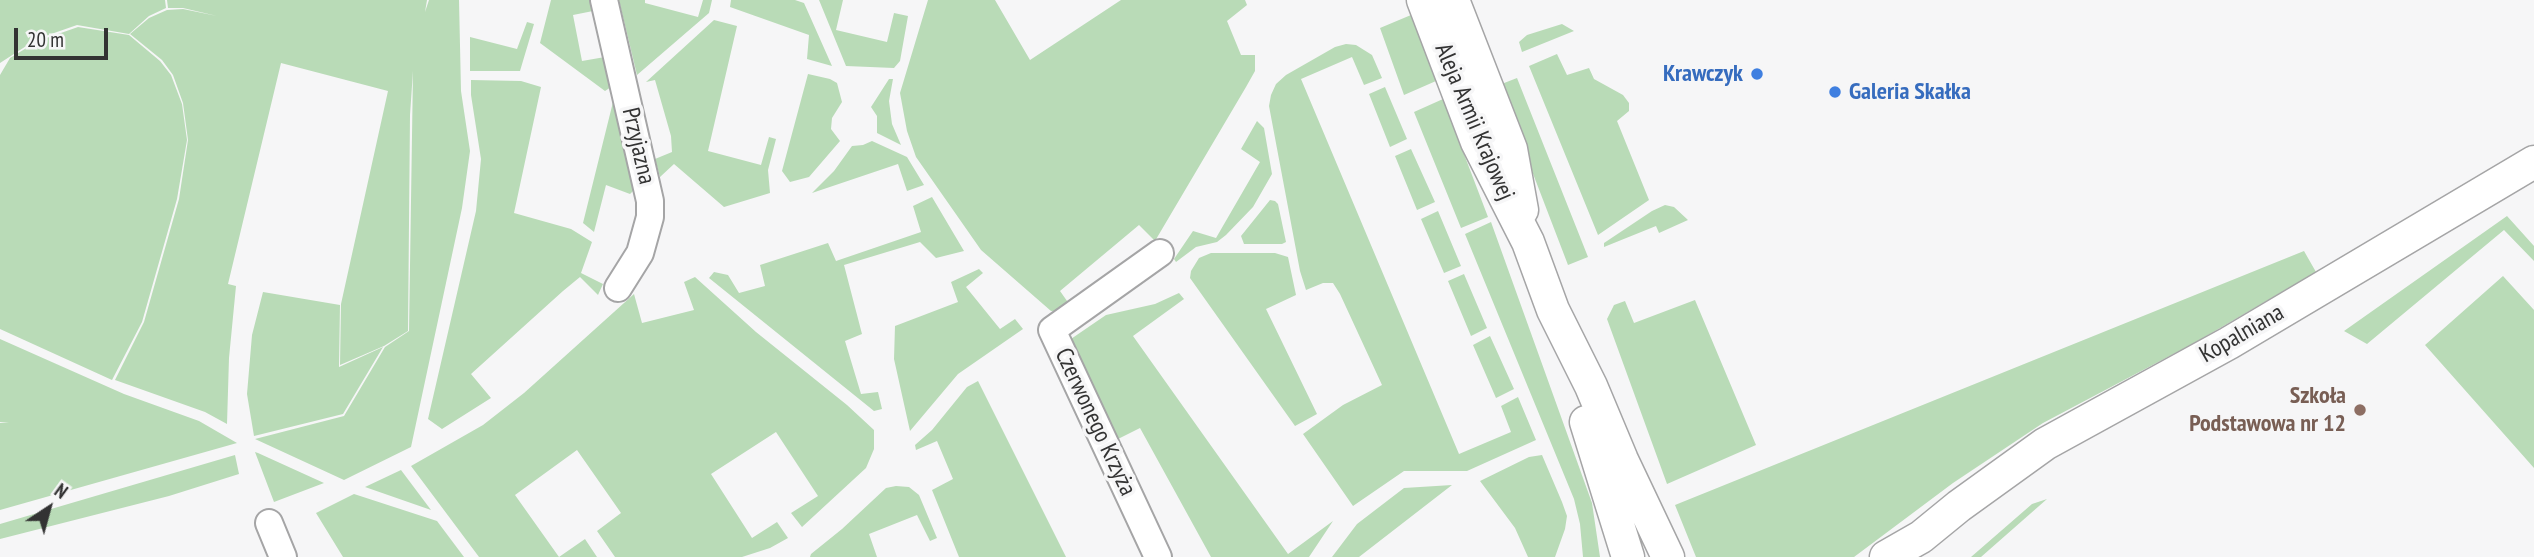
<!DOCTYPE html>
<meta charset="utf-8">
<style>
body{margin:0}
#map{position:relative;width:2534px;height:557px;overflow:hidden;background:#f6f6f7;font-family:"PT Sans Narrow",sans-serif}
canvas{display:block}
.north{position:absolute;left:14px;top:473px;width:70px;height:70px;-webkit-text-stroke:5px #f6f6f7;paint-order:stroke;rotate:36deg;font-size:19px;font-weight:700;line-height:28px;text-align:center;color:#333}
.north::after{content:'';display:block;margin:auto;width:24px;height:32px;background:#333;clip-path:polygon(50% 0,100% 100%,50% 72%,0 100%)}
.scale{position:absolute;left:14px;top:28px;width:94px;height:32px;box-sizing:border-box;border:4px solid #333;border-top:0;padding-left:9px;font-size:21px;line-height:24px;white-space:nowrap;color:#333;-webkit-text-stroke:5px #f6f6f7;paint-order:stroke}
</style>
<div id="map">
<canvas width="2534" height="557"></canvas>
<div class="north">N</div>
<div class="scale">20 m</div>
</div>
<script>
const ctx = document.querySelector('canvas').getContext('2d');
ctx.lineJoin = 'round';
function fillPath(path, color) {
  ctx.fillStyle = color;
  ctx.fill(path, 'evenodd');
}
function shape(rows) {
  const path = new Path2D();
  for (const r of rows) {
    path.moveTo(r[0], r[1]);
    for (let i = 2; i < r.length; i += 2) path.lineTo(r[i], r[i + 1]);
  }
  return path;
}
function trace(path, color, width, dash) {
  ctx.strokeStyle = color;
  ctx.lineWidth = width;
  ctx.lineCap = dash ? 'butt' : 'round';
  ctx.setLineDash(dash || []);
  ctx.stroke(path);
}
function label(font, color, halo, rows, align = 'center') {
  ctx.font = font + ' "PT Sans Narrow",sans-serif';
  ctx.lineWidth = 7;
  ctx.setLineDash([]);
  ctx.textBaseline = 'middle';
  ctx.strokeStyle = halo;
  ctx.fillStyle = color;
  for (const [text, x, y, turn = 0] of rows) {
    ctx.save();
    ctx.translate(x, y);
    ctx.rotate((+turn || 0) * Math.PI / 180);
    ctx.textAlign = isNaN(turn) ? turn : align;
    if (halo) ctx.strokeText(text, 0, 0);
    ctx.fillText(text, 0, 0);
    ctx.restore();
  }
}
fillPath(shape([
 [0,0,165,0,166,8,149,16,129,34,77,25,37,39,0,63],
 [167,0,427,0,425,12,429,0,459,0,461,91,470,151,462,208,411,447,344,480,255,439,344,416,385,347,409,331,413,71,410,115,408,331,384,346,340,365,341,304,388,91,281,63,228,284,236,286,229,358,227,424,205,412,115,380,144,322,179,199,188,140,183,103,173,75,162,60,130,34,149,18,167,10,183,9,217,16,183,8,168,8],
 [551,0,591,0,593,11,573,15,582,61,605,57,614,85,605,91,540,43],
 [619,0,645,0,645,3,698,17,703,0,712,0,709,13,637,75],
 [731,0,795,0,804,3,832,66,807,59,809,35,730,7],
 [819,0,843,0,836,30,887,42,894,13,908,16,900,61,894,68,846,66],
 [928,0,995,0,1030,60,1121,0,1245,0,1247,5,1227,21,1241,55,1255,55,1255,71,1246,87,1155,241,1139,225,1060,291,1072,308,1065,312,1051,311,981,250,916,157,907,131,900,93],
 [1411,15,1436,81,1404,95,1380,28],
 [714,20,737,26,708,151,761,165,769,137,776,139,768,170,770,193,724,207,674,164,660,177,655,159,672,152,671,136,655,80,646,82],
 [527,22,534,24,520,71,470,71,470,37,517,49],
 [1562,24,1574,31,1522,52,1519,42,1527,35],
 [78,27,129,35,160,61,171,75,182,104,187,140,177,199,142,322,112,380,0,329,0,75,10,58,38,41],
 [1346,44,1356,45,1372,55,1382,78,1364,85,1352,57,1301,79,1459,454,1511,432,1501,406,1518,397,1536,440,1467,471,1404,471,1353,506,1303,434,1343,405,1382,385,1340,294,1333,283,1323,283,1306,290,1300,271,1269,106,1271,95,1276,84,1286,75,1335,47],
 [1557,54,1567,75,1589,68,1594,79,1623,95,1629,103,1629,111,1617,121,1649,200,1598,235,1529,66],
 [808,74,830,79,837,83,842,102,832,118,831,129,840,141,809,177,790,182,782,171],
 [1517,78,1588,257,1568,265,1499,85],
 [889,79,893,79,889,101,892,124,901,145,877,133,877,116,871,107],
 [471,80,521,81,541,87,514,213,571,229,592,242,581,273,603,284,598,295,580,277,563,291,471,374,491,398,442,429,428,419,476,211,481,159,471,95],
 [1385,87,1407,139,1390,147,1369,94],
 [1443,99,1488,217,1461,228,1414,112],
 [613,102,633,191,630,194,606,185,594,232,583,223],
 [1257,121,1264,128,1272,174,1253,207,1226,235,1217,242,1196,247,1176,262,1174,259,1193,231,1216,238,1260,162,1241,149],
 [872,141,907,157,924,185,907,191,898,164,812,193,834,171,852,146,863,145],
 [1411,149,1435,202,1417,210,1395,156],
 [932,197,964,251,936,258,920,242,844,265,862,334,845,341,861,394,878,392,882,409,874,411,709,278,714,272,728,275,739,293,765,286,760,265,828,243,836,261,921,232,913,206],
 [1270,200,1275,201,1278,204,1286,242,1282,244,1244,244,1241,236],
 [1665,205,1674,207,1688,220,1659,233,1656,226,1604,247,1604,243,1652,211],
 [1438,211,1461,266,1444,273,1421,219],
 [2507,216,2534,246,2534,261,2504,230,2367,344,2344,331],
 [1491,222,1592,503,1600,557,1583,557,1580,524,1574,499,1465,234],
 [2304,251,2316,272,2196,342,2043,423,1953,483,1854,557,1696,557,1675,505],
 [1211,253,1275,253,1288,257,1296,295,1266,309,1317,414,1295,426,1190,278,1191,271,1199,258],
 [979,269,983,273,966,287,1000,329,1015,319,1023,329,958,374,910,431,894,359,895,326,958,302,951,282],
 [1464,274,1487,328,1471,336,1448,281],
 [2503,276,2534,310,2534,468,2425,345],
 [695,277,756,332,847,405,874,430,874,449,866,468,802,527,791,513,818,496,776,432,711,474,752,538,777,522,788,538,770,548,742,557,615,557,597,531,621,513,577,450,515,495,559,557,585,539,597,557,479,557,411,466,483,425,524,393,634,294,642,323,694,310,684,282],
 [263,292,340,305,339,367,383,347,343,414,254,436,247,394,252,335],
 [1179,293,1184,299,1133,336,1288,554,1333,521,1309,557,1211,557,1140,428,1118,439,1068,341,1106,315,1155,304],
 [1695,300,1756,445,1667,484,1607,319,1614,305,1625,301,1634,323],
 [1490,336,1514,389,1496,398,1473,345],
 [0,339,124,394,199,421,237,443,0,510,0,423,9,423,0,422],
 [978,381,1066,557,959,557,932,490,953,479,937,441,916,450,915,445,932,430,967,387],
 [255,452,258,453,324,483,274,502],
 [235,455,239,474,169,496,0,539,0,524],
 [1542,455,1562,502,1567,516,1565,529,1555,557,1528,557,1515,528,1480,481,1529,457],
 [401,470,431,510,365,487],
 [1452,485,1359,557,1332,557,1357,524,1404,488],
 [896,486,909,487,919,495,937,538,930,541,917,515,869,534,877,557,810,557,811,554,842,529,886,488],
 [354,494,437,521,464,557,343,557,316,513],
 [2047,499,1981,557,1971,557,2032,504]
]), '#b9dbb7');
const minor = shape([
 [604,0,650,201,650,217,640,253,618,288],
 [269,523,283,557],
 [1158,557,1052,330,1160,253]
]);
const tertiary = shape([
 [1423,0,1477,142,1528,242,1553,310,1591,386,1622,460,1668,557],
 [1453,0,1511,149,1522,210],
 [1586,422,1628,557],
 [1886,557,1921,537,1959,506,2045,444,2229,343,2534,162]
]);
trace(minor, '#a5a5a6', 30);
trace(tertiary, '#a5a5a6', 35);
trace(minor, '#fff', 26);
trace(tertiary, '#fff', 32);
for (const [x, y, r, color] of [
 [1757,74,7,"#3f7fe0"],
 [1835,92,7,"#3f7fe0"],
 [2360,410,7,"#8d6e63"]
]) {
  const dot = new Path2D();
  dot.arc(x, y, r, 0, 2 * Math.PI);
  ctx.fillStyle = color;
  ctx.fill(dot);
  trace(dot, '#f6f6f7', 2.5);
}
label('bold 24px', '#366cbe', '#f6f6f7', [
 ["Krawczyk",1743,74],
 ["Galeria Skałka",1849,92,"left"]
], 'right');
label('24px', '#333', '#f6f6f7', [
 ["Aleja Armii Krajowej",1474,122,67],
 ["Przyjazna",638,146,77],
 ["Kopalniana",2242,334,-30],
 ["Czerwonego Krzyża",1095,422,65]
]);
label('bold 24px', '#785e54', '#f6f6f7', [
 ["Szkoła",2346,396],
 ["Podstawowa nr 12",2346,424]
], 'right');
</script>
